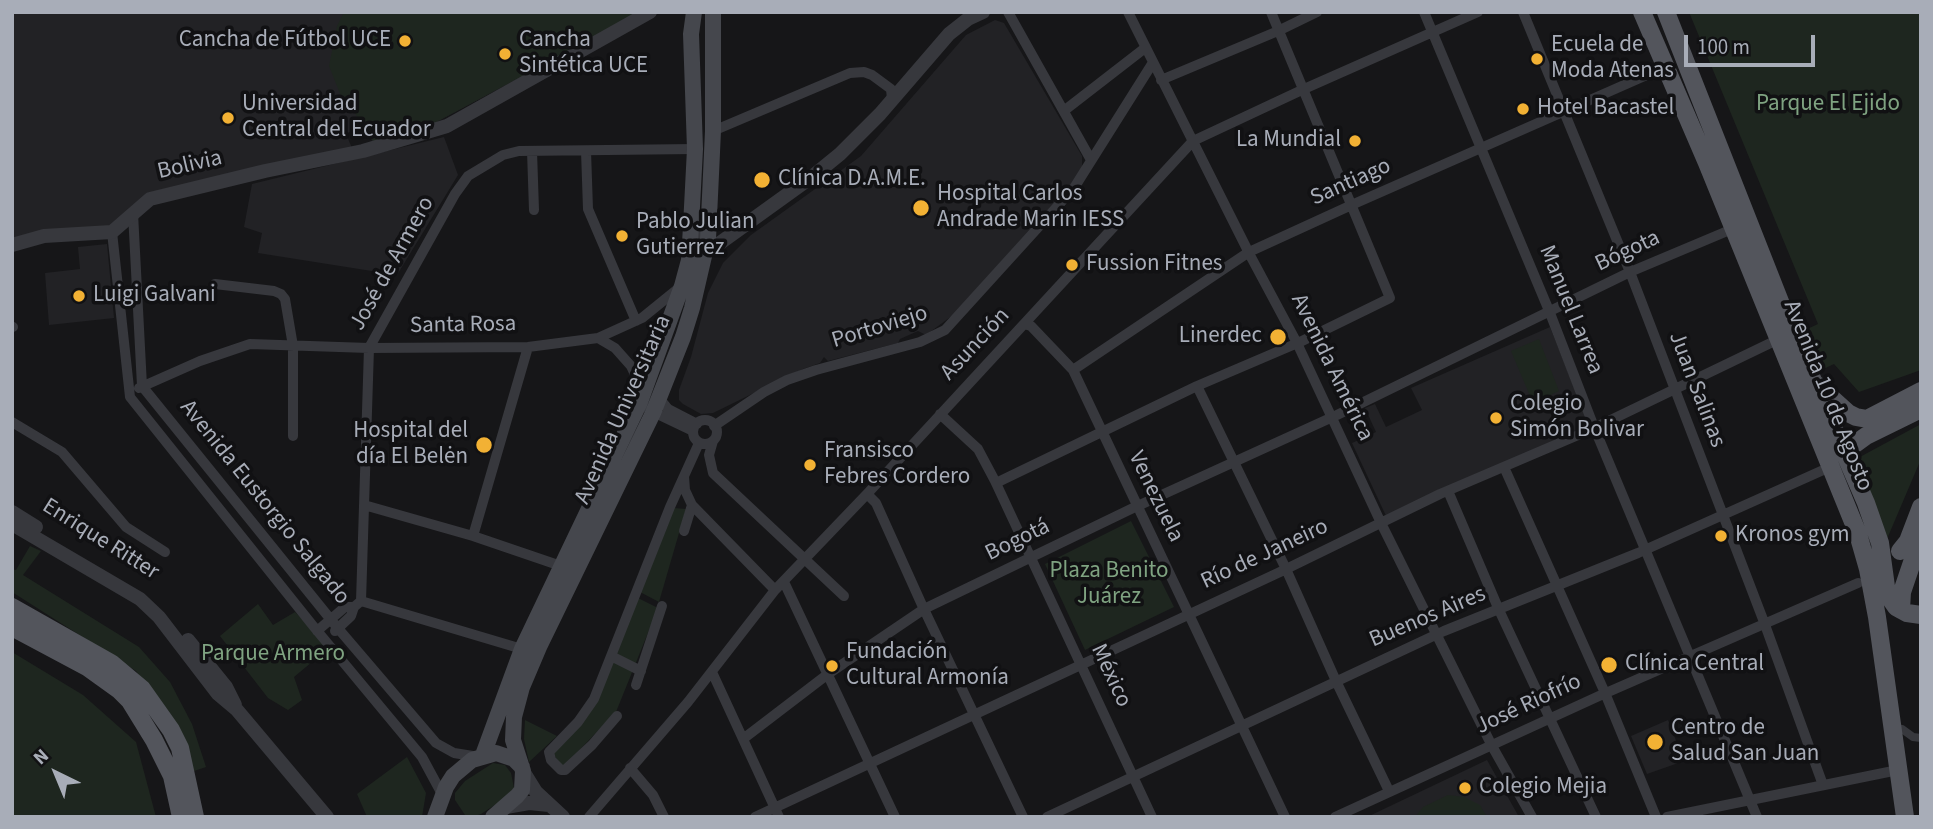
<!DOCTYPE html>
<meta charset="utf-8">
<style>
body{margin:0}
#map{position:relative;width:1933px;height:829px;overflow:hidden;background:#161618;font-family:"Source Sans 3",sans-serif}
canvas{display:block}
.frame{position:absolute;inset:0;border:14px solid #a8adb8;pointer-events:none}
.north{position:absolute;left:21px;top:738px;width:70px;height:70px;-webkit-text-stroke:5px #111113;paint-order:stroke;rotate:317deg;font-size:19px;font-weight:700;line-height:28px;text-align:center;color:#a8adb8}
.north::after{content:'';display:block;margin:auto;width:24px;height:32px;background:#a8adb8;clip-path:polygon(50% 0,100% 100%,50% 72%,0 100%)}
.scale{position:absolute;left:1684px;top:35px;width:131px;height:32px;box-sizing:border-box;border:4px solid #a8adb8;border-top:0;padding-left:9px;font-size:21px;line-height:24px;white-space:nowrap;color:#a8adb8;-webkit-text-stroke:5px #111113;paint-order:stroke}
</style>
<div id="map">
<canvas width="1933" height="829"></canvas>
<div class="frame"></div>
<div class="north">N</div>
<div class="scale">100 m</div>
</div>
<script>
const ctx = document.querySelector('canvas').getContext('2d');
ctx.lineJoin = 'round';
function fillPath(path, color) {
  ctx.fillStyle = color;
  ctx.fill(path, 'evenodd');
}
function shape(rows) {
  const path = new Path2D();
  for (const r of rows) {
    if (r.length === 3) {
      path.moveTo(r[0] + r[2], r[1]);
      path.arc(r[0], r[1], r[2], 0, 2 * Math.PI);
      continue;
    }
    path.moveTo(r[0], r[1]);
    for (let i = 2; i < r.length; i += 2) path.lineTo(r[i], r[i + 1]);
  }
  return path;
}
function trace(path, color, width, dash) {
  ctx.strokeStyle = color;
  ctx.lineWidth = width;
  ctx.lineCap = dash ? 'butt' : 'round';
  ctx.setLineDash(dash || []);
  ctx.stroke(path);
}
function label(font, color, halo, rows, align = 'center') {
  ctx.font = font + ' "Source Sans 3",sans-serif';
  ctx.lineWidth = 7;
  ctx.setLineDash([]);
  ctx.textBaseline = 'middle';
  ctx.strokeStyle = halo;
  ctx.fillStyle = color;
  for (const [text, x, y, turn = 0] of rows) {
    ctx.save();
    ctx.translate(x, y);
    ctx.rotate((+turn || 0) * Math.PI / 180);
    ctx.textAlign = isNaN(turn) ? turn : align;
    if (halo) ctx.strokeText(text, 0, 0);
    ctx.fillText(text, 0, 0);
    ctx.restore();
  }
}
fillPath(shape([
 [12,12,642,12,427,127,375,144,361,126,346,134,352,148,148,193,110,226,12,239],
 [995,20,1004,23,1082,156,1082,168,1068,191,957,312,926,335,918,331,900,339,898,343,828,361,824,357,820,363,803,369,713,413,701,414,683,404,679,400,679,390,691,357,708,293,723,263,751,235,861,156,966,35],
 [444,137,458,175,397,275,258,253,262,233,244,227,252,184],
 [107,244,114,318,49,325,45,273,80,269,78,247],
 [1550,327,1589,425,1387,518,1352,443,1376,432,1365,408,1375,404,1386,427,1422,410,1411,388],
 [1668,720,1684,761,1647,774,1631,736],
 [1487,760,1519,817,1367,817]
]), '#222225');
fillPath(shape([
 [344,12,642,12,427,127,375,144,344,96,341,96,329,66,337,26],
 [1689,12,1921,12,1921,370,1859,392,1834,364,1819,371,1805,330,1818,324],
 [1539,339,1559,391,1533,403,1511,351],
 [1921,424,1921,459,1884,546,1878,514,1858,458],
 [674,508,686,509,659,602,640,592],
 [1131,521,1174,607,1085,650,1045,564],
 [30,546,41,551,23,575,139,647,170,682,192,724,206,767,194,771,161,706,136,671,12,592,12,569,16,570],
 [638,598,658,608,616,712,564,766,560,765,553,753,581,724],
 [258,604,273,625,295,612,330,647,294,677,302,700,288,710,268,698,220,636],
 [12,652,83,695,136,742,156,817,12,817],
 [525,720,557,736,529,762,524,739],
 [407,757,426,793,422,817,367,817,357,794],
 [493,763,505,765,511,773,514,788,501,801,481,814,473,817,465,815,455,800,455,793,465,781],
 [1448,795,1464,797,1480,805,1487,817,1415,817,1423,807]
]), '#1e261f');
trace(shape([
 [1893,728,1902,729,1913,737,1921,738]
]), '#37383d', 8);
trace(shape([
 [1008,12,1091,160],
 [1128,12,1251,257,1297,343,1381,523,1492,746,1532,817],
 [1424,12,1550,313,1594,427,1757,817],
 [1523,12,1630,272,1764,622,1823,785],
 [1161,80,1278,31,1317,12],
 [1065,110,1145,48],
 [713,131,850,73,864,72,872,75,891,89,892,99],
 [532,151,534,210],
 [586,151,588,209,636,321],
 [133,213,142,386,336,626,436,743,454,753,479,757],
 [112,232,130,397,314,627,422,757,442,794],
 [215,284,274,291,281,294,285,299,293,346,293,436],
 [1024,324,1031,326,1073,370,1285,817],
 [12,327,13,327],
 [598,338,615,348,631,366,637,379,639,398],
 [1073,370,1249,252,1356,203,1665,67],
 [1197,386,1286,569,1336,681,1389,791],
 [139,388,200,361,250,344,369,348,528,347,598,338,642,318,679,288],
 [659,398,668,409,697,424],
 [649,410,693,431],
 [940,414,978,449,995,481,1152,817],
 [705,432,12],
 [12,422,62,452,126,527,165,552],
 [714,426,764,392,787,380,816,370,920,342,945,330,1074,188,1152,64],
 [713,441,709,455,713,473,844,596],
 [1504,467,1605,693,1656,817],
 [684,476,685,490,692,505,775,590],
 [996,483,1197,386,1300,342,1390,298,1271,12],
 [1448,491,1499,610,1596,817],
 [867,494,876,503,922,605,1023,817],
 [364,505,473,536,561,566],
 [684,531,692,505],
 [473,536,528,347],
 [784,582,895,817],
 [361,601,522,649],
 [317,631,345,607,354,607,361,601,369,348,455,194,468,176,503,155,519,151,695,149],
 [335,631,351,616,354,607],
 [611,656,641,671],
 [712,672,779,817],
 [636,685,662,606],
 [617,716,592,745,565,770,561,770,551,760,549,752,578,722,594,699,670,507,699,443],
 [743,739,828,674,924,609,1131,509,1337,415,1630,272,1737,227],
 [630,768,653,795,664,817],
 [589,817,688,702,775,590,867,494,1193,141,1304,89,1478,12],
 [755,817,1280,572,1440,494,1590,430,1783,337],
 [1047,817,1444,631,1638,553,1830,467],
 [1335,817,1599,696,1858,583],
 [1667,817,1898,770]
]), '#37383d', 10);
trace(shape([
 [691,226,700,244,707,249,713,248,813,176,840,154,880,114,949,34,968,19,983,12],
 [12,245,44,236,112,232,150,199,265,171,363,151,447,126,650,12],
 [12,512,36,527],
 [12,524,140,599,159,617,218,694,237,710,327,817],
 [188,640,226,687,235,705],
 [523,771,536,792,563,817],
 [506,807,529,803,549,805]
]), '#37383d', 14);
trace(shape([
 [483,755,522,649,640,402,682,286,689,260,691,226,695,149,691,34,694,12],
 [435,817,446,787,453,776,472,760,496,753,514,759,522,767],
 [493,817,517,796,522,790,523,771,513,740,514,717,522,687,539,647,653,413,683,337,692,308,708,239,713,131,713,12]
]), '#45474d', 16);
trace(shape([
 [1642,12,1707,163,1858,534,1868,569,1877,617,1905,817],
 [1666,12,1792,332,1866,503,1880,543,1887,594,1896,607,1907,613,1921,615],
 [1817,385,1848,413,1856,417,1867,419,1921,391],
 [1855,444,1866,436,1921,409],
 [1900,551,1908,541,1921,507],
 [12,607,111,663,142,689,171,730,180,748,195,817],
 [1901,610,1902,592,1921,536],
 [12,627,87,667,119,690,130,701,154,740,172,776,181,817]
]), '#53555c', 18);
for (const [x, y, r, color] of [
 [405,41,7,"#f2b134"],
 [505,54,7,"#f2b134"],
 [1537,59,7,"#f2b134"],
 [1523,109,7,"#f2b134"],
 [228,118,7,"#f2b134"],
 [1355,141,7,"#f2b134"],
 [762,180,9,"#f2b134"],
 [921,208,9,"#f2b134"],
 [622,236,7,"#f2b134"],
 [1072,265,7,"#f2b134"],
 [79,296,7,"#f2b134"],
 [1278,337,9,"#f2b134"],
 [1496,418,7,"#f2b134"],
 [484,445,9,"#f2b134"],
 [810,465,7,"#f2b134"],
 [1721,536,7,"#f2b134"],
 [1609,665,9,"#f2b134"],
 [832,666,7,"#f2b134"],
 [1655,742,9,"#f2b134"],
 [1465,788,7,"#f2b134"]
]) {
  const dot = new Path2D();
  dot.arc(x, y, r, 0, 2 * Math.PI);
  ctx.fillStyle = color;
  ctx.fill(dot);
  trace(dot, '#111113', 2.5);
}
label('23px', '#a8adb8', '#111113', [
 ["Cancha de Fútbol UCE",391,41,"right"],
 ["Cancha",519,41],
 ["Sintética UCE",519,67],
 ["Ecuela de",1551,46],
 ["Moda Atenas",1551,72],
 ["Universidad",242,105],
 ["Central del Ecuador",242,131],
 ["Hotel Bacastel",1537,109],
 ["La Mundial",1341,141,"right"],
 ["Clínica D.A.M.E.",778,180],
 ["Hospital Carlos",937,195],
 ["Andrade Marin IESS",937,221],
 ["Pablo Julian",636,223],
 ["Gutierrez",636,249],
 ["Fussion Fitnes",1086,265],
 ["Luigi Galvani",93,296],
 ["Linerdec",1262,337,"right"],
 ["Colegio",1510,405],
 ["Simón Bolivar",1510,431],
 ["Hospital del",468,432,"right"],
 ["día El Belėn",468,458,"right"],
 ["Fransisco",824,452],
 ["Febres Cordero",824,478],
 ["Kronos gym",1735,536],
 ["Fundación",846,653],
 ["Cultural Armonía",846,679],
 ["Clínica Central",1625,665],
 ["Centro de",1671,729],
 ["Salud San Juan",1671,755],
 ["Colegio Mejia",1479,788]
], 'left');
label('23px', '#7fa381', '#111113', [
 ["Parque El Ejido",1828,105],
 ["Plaza Benito",1109,572],
 ["Juárez",1109,598],
 ["Parque Armero",273,655]
]);
label('23px', '#a8adb8', '#111113', [
 ["Bolivia",190,166,-13],
 ["Santiago",1351,183,-24],
 ["Bógota",1628,252,-25],
 ["José de Armero",393,264,-61],
 ["Manuel Larrea",1570,310,68],
 ["Santa Rosa",463,326,-1],
 ["Portoviejo",880,328,-17],
 ["Asunción",976,345,-47],
 ["Avenida América",1331,368,64],
 ["Juan Salinas",1696,390,69],
 ["Avenida 10 de Agosto",1827,396,68],
 ["Avenida Universitaria",624,410,-66],
 ["Venezuela",1155,497,64],
 ["Avenida Eustorgio Salgado",264,503,51],
 ["Enrique Ritter",100,540,32],
 ["Bogotá",1018,541,-26],
 ["Río de Janeiro",1265,555,-25],
 ["Buenos Aires",1428,618,-23],
 ["México",1110,676,65],
 ["José Riofrío",1529,705,-25]
]);
</script>
